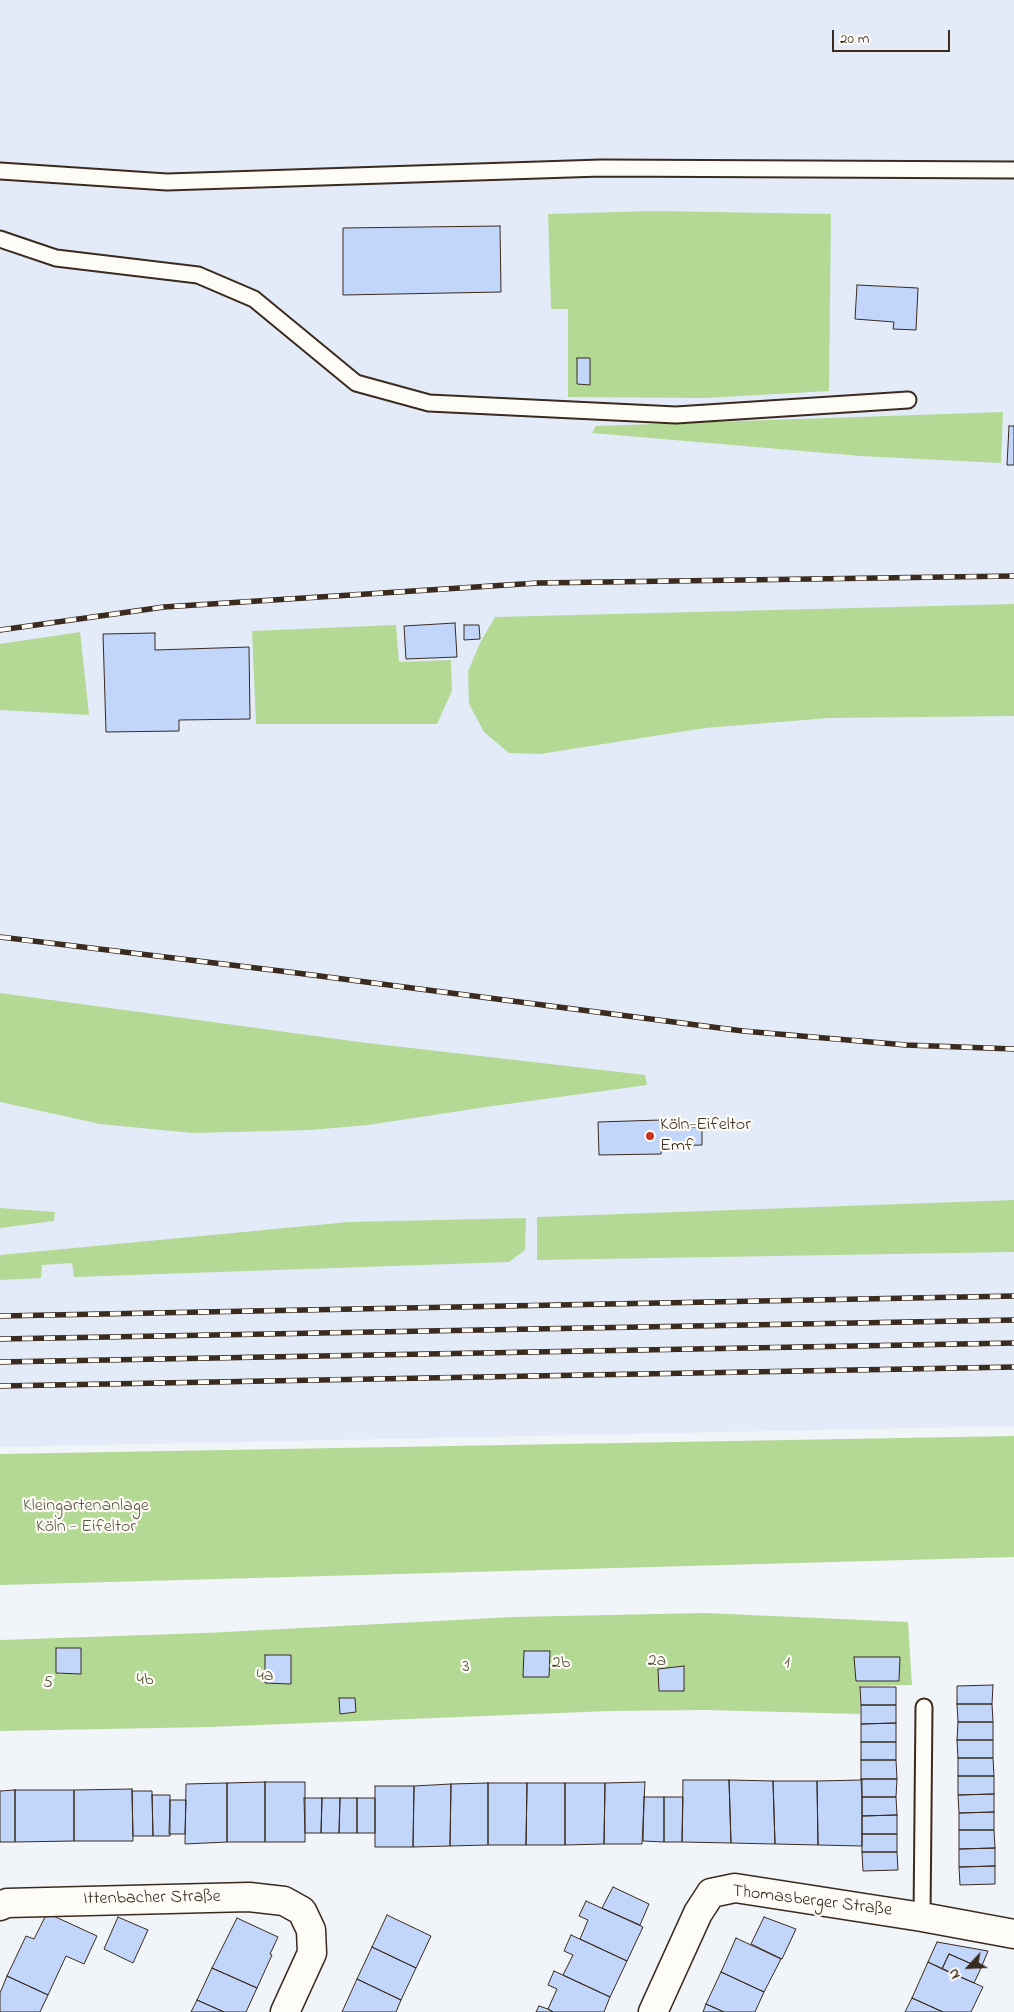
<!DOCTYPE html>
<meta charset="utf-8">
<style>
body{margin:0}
#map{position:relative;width:1014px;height:2012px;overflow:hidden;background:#f1f4f8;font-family:"Indie Flower",sans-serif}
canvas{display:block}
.north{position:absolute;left:944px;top:1942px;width:50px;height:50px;-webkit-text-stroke:4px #fdfcf7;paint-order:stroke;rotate:245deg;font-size:14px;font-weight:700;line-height:20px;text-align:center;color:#3b2a1e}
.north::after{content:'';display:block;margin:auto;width:18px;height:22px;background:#3b2a1e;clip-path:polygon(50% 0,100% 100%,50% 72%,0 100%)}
.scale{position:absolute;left:832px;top:30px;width:118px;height:22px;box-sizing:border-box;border:2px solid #3b2a1e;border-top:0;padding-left:6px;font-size:15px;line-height:18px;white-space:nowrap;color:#3b2a1e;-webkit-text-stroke:4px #fdfcf7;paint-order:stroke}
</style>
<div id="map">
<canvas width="1014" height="2012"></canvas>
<div class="north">N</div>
<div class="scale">20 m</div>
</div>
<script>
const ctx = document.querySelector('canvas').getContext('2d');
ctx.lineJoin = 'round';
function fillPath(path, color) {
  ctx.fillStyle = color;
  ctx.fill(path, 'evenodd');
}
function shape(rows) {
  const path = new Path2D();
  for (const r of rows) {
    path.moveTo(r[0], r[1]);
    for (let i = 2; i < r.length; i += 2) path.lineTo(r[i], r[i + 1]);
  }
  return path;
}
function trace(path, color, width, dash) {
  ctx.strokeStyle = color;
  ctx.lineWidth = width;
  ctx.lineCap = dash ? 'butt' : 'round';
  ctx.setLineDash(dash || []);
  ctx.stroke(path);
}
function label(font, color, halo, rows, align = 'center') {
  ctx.font = font + ' "Indie Flower",sans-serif';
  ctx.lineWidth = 4.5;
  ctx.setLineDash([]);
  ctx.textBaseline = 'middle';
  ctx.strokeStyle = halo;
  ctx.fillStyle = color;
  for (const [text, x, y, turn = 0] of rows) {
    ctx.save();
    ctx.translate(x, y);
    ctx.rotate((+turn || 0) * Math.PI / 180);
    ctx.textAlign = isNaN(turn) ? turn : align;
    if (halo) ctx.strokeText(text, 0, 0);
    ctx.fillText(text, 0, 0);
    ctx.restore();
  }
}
fillPath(shape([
 [0,0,1014,0,1014,1426,0,1447]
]), '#e3ebf9');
fillPath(shape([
 [654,211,831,214,829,391,706,398,568,397,568,309,551,309,548,214],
 [1003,412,1001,463,861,456,592,433,596,426],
 [1014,604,1014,716,829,718,705,728,540,754,509,753,484,732,469,704,468,671,481,641,495,617],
 [396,625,399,662,451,660,452,691,437,724,256,724,252,631],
 [80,632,89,715,0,710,0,644],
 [0,993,359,1042,645,1075,647,1085,486,1107,368,1125,311,1130,193,1133,100,1124,0,1102],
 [1014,1200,1014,1252,537,1260,537,1217],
 [0,1208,55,1212,54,1221,0,1228],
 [526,1218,525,1250,509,1262,74,1277,72,1263,42,1265,41,1278,0,1280,0,1255,349,1222],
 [1014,1436,1014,1557,0,1585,0,1454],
 [705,1613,908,1622,912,1685,860,1686,860,1714,706,1710,609,1711,210,1727,0,1731,0,1640,206,1633,513,1617]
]), '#b4d995');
const building = shape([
 [500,226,501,292,343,295,343,228,500,226],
 [857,285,918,288,916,330,893,329,894,322,855,319,857,285],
 [577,358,590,358,590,385,577,384,577,358],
 [1009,426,1014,426,1014,465,1007,465,1009,426],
 [455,623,457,657,406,659,404,626,455,623],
 [464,625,479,625,480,639,464,640,464,625],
 [155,633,155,650,249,647,250,719,179,720,179,731,106,732,103,634,155,633],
 [661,1120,662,1127,702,1127,702,1145,662,1146,661,1154,599,1155,598,1122,661,1120],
 [56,1648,81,1648,81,1674,56,1673,56,1648],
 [524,1651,550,1651,549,1677,523,1677,524,1651],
 [265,1655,291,1655,291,1684,265,1683,265,1655],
 [854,1657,900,1657,899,1681,856,1681,854,1657],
 [684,1666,684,1691,659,1691,658,1669,684,1666],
 [993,1685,992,1704,957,1704,957,1686,993,1685],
 [860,1687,896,1687,896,1705,861,1705,860,1687],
 [339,1698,355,1698,356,1712,340,1714,339,1698],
 [957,1704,992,1704,993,1722,958,1722,957,1704],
 [861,1705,896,1705,896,1723,861,1724,861,1705],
 [958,1722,993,1722,993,1740,957,1740,958,1722],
 [896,1723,896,1742,861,1742,861,1724,896,1723],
 [957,1740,993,1740,993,1758,958,1758,957,1740],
 [861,1742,896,1742,896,1760,861,1760,861,1742],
 [958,1758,993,1758,994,1776,958,1776,958,1758],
 [861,1760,896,1760,897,1779,861,1779,861,1760],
 [958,1776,994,1776,994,1794,958,1795,958,1776],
 [861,1779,897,1779,896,1797,862,1797,861,1779],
 [683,1780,729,1780,731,1843,682,1842,683,1780],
 [729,1780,773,1781,775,1844,731,1843,729,1780],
 [862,1780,862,1846,818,1845,817,1781,862,1780],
 [773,1781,817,1781,818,1845,775,1844,773,1781],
 [265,1782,305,1782,305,1842,265,1842,265,1782],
 [265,1782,265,1842,227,1842,227,1783,265,1782],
 [645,1782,642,1844,604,1844,605,1783,645,1782],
 [227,1783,227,1842,185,1844,186,1784,227,1783],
 [488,1783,488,1845,450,1846,451,1784,488,1783],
 [488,1783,527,1783,526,1845,488,1845,488,1783],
 [527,1783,565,1783,565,1845,526,1845,527,1783],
 [565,1783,605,1783,604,1844,565,1845,565,1783],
 [451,1784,450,1846,413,1847,414,1786,451,1784],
 [375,1786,414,1786,413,1847,375,1847,375,1786],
 [132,1789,133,1841,74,1841,74,1790,132,1789],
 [15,1790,15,1842,0,1842,0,1791,15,1790],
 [15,1790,74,1790,74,1841,15,1842,15,1790],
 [132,1791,152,1791,153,1836,133,1836,132,1791],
 [994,1794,994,1812,959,1813,958,1795,994,1794],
 [152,1795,170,1795,170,1836,153,1836,152,1795],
 [644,1797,664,1797,664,1842,643,1841,644,1797],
 [664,1797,683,1797,682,1842,664,1842,664,1797],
 [862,1797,896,1797,897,1815,862,1816,862,1797],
 [304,1798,322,1798,321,1833,305,1833,304,1798],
 [322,1798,340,1798,339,1833,321,1833,322,1798],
 [340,1798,357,1798,357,1833,339,1833,340,1798],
 [357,1798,375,1798,375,1833,357,1833,357,1798],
 [170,1800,186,1800,185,1834,169,1834,170,1800],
 [994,1812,994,1830,959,1830,959,1813,994,1812],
 [897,1815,897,1834,862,1834,862,1816,897,1815],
 [959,1830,994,1830,995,1848,959,1849,959,1830],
 [862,1834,897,1834,897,1852,862,1852,862,1834],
 [995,1848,995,1866,959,1867,959,1849,995,1848],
 [862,1852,897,1852,898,1870,863,1871,862,1852],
 [995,1866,995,1884,960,1885,959,1867,995,1866],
 [613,1887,649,1904,640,1925,602,1908,613,1887],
 [586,1901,643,1927,627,1961,580,1939,588,1920,579,1916,586,1901],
 [47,1913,97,1936,84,1964,66,1956,48,1995,7,1976,26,1936,34,1939,47,1913],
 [387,1915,431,1936,416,1968,372,1947,387,1915],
 [118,1917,148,1930,133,1963,104,1949,118,1917],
 [764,1917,796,1929,782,1959,751,1944,764,1917],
 [237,1918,278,1937,270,1954,272,1955,257,1988,212,1968,237,1918],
 [571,1935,627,1961,610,1997,563,1975,573,1955,564,1951,571,1935],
 [736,1938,781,1959,764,1992,721,1972,736,1938],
 [937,1942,988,1951,981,1968,949,1954,942,1969,928,1962,937,1942],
 [372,1947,416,1968,401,2000,357,1979,372,1947],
 [949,1954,981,1968,974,1983,942,1969,949,1954],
 [928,1962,983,1987,971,2012,943,2012,912,1998,928,1962],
 [212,1968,257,1988,246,2012,224,2012,197,2000,212,1968],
 [554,1971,610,1997,604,2012,553,2012,548,2009,557,1989,548,1985,554,1971],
 [721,1972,764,1992,755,2012,724,2012,706,2004,721,1972],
 [7,1976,48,1995,40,2012,0,2012,0,1993,7,1976],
 [357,1979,401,2000,396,2012,342,2012,357,1979],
 [912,1998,943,2012,905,2012,912,1998],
 [197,2000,224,2012,191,2012,197,2000],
 [706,2004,724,2012,703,2012,706,2004],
 [539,2006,548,2009,553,2012,536,2012,539,2006]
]);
fillPath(building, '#c2d6fb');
trace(building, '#3b2a1e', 1);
const service = shape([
 [0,171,167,182,601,168,1014,170],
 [0,239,56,258,198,275,254,299,356,383,429,403,676,415,908,400],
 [922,1917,924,1707]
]);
const minor = shape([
 [0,1906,7,1903,249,1897,284,1901,302,1911,311,1930,312,1953,285,2012],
 [653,2012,698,1913,711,1893,735,1888,922,1917,1014,1934]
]);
trace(service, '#3b2a1e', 19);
trace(minor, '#3b2a1e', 31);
trace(service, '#fdfcf7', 15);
trace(minor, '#fdfcf7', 28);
const rail = shape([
 [0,630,164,607,538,583,1014,576],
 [0,937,289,972,743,1031,906,1045,1014,1049],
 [0,1316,1014,1296],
 [0,1339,1014,1320],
 [0,1362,1014,1343],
 [0,1386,1014,1367]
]);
trace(rail, '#3b2a1e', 5.5);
trace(rail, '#fdfcf7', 4, [11]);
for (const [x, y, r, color] of [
 [650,1136,5,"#c8321e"]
]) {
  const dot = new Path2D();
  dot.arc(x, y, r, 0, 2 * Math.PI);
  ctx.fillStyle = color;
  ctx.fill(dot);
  trace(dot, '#fdfcf7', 2);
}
label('18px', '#3b2a1e', '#fdfcf7', [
 ["Köln-Eifeltor",660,1126],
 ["Emf",660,1147]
], 'left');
label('18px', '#59563c', '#fdfcf7', [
 ["Kleingartenanlage",86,1507],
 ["Köln - Eifeltor",86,1528],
 ["2a",657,1662],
 ["2b",561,1664],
 ["1",787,1664],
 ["3",466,1668],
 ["4a",265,1677],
 ["4b",145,1681],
 ["5",48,1684]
]);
label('18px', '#3b2a1e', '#fdfcf7', [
 ["Ittenbacher Straße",152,1899,-1],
 ["Thomasberger Straße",812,1902,7]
]);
</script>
